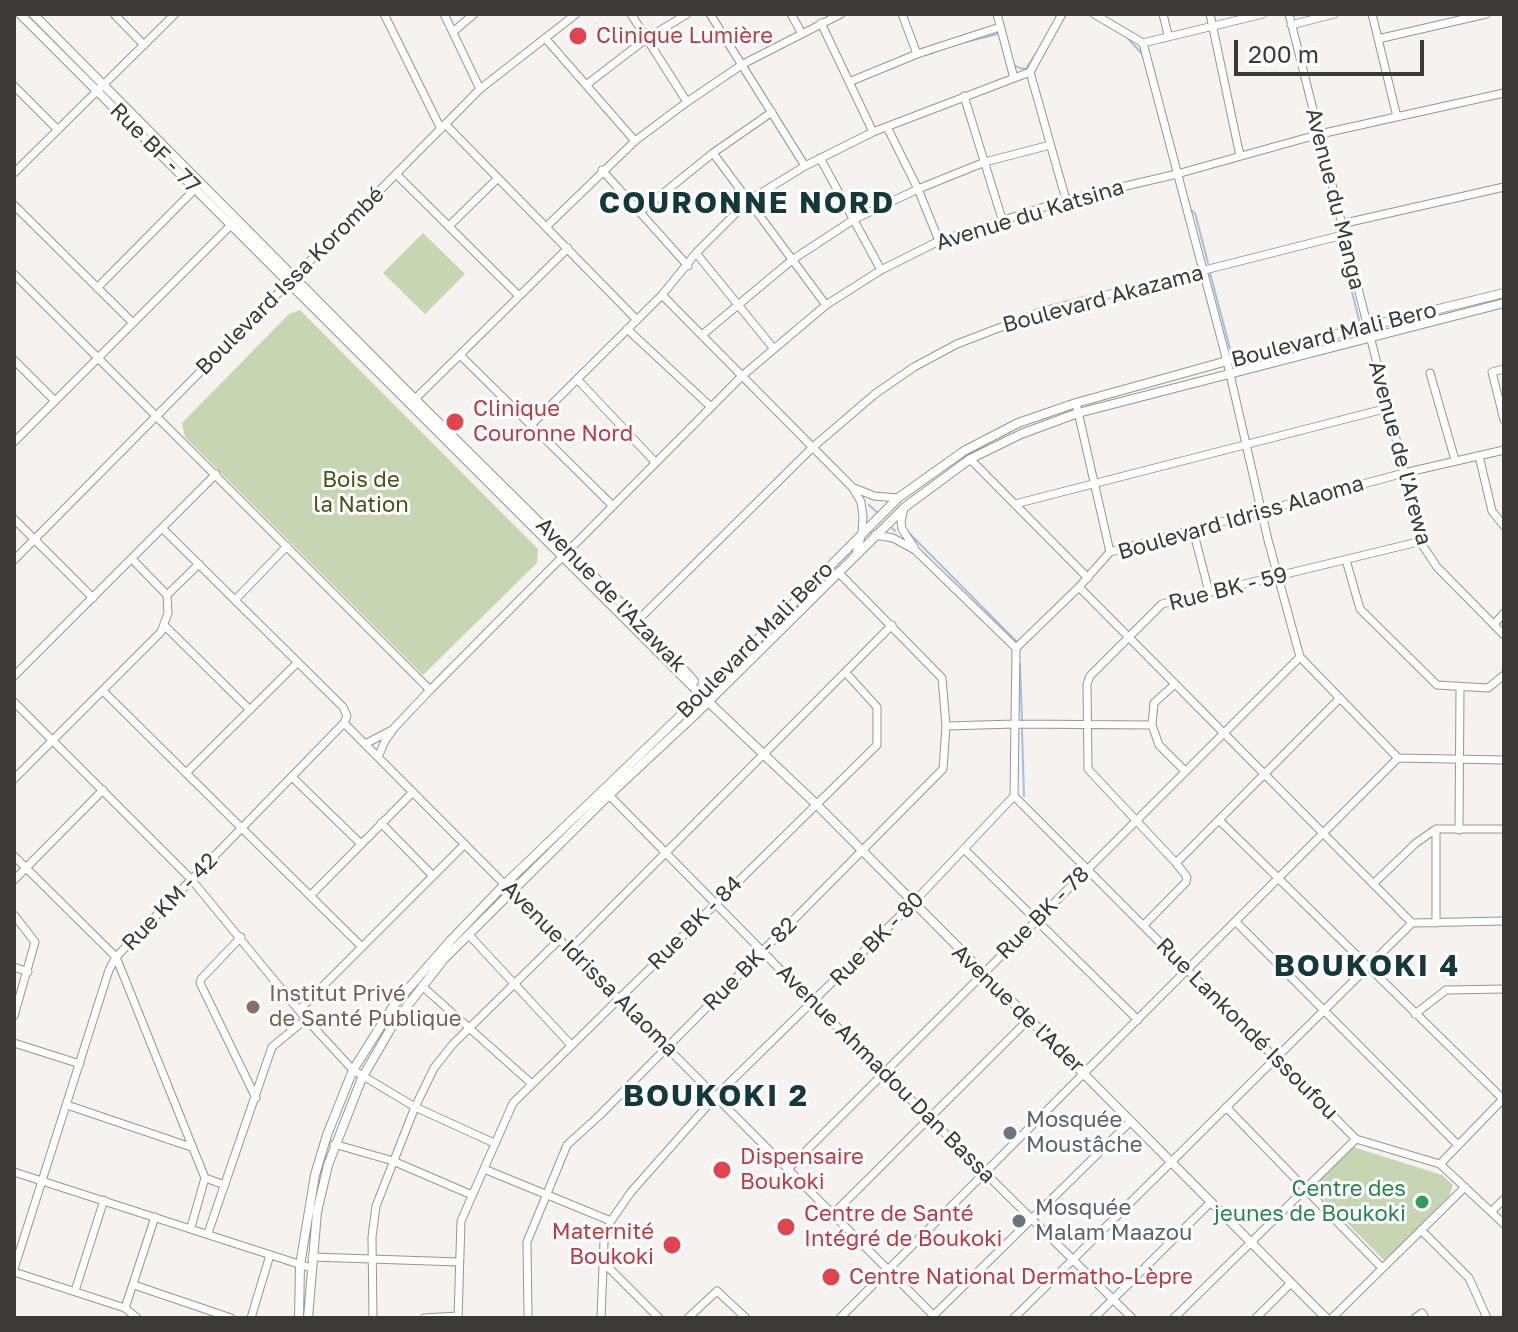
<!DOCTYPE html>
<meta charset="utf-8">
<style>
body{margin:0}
#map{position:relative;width:1518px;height:1332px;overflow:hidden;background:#f5f2ef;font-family:"Golos Text",sans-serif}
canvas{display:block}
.frame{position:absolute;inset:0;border:16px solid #3c3a39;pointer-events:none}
.scale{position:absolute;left:1234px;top:40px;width:190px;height:36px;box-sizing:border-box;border:4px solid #3c3a39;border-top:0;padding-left:10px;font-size:24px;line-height:28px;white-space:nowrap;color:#3c3a39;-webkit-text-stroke:6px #fff;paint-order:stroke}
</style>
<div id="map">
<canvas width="1518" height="1332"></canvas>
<div class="frame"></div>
<div class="scale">200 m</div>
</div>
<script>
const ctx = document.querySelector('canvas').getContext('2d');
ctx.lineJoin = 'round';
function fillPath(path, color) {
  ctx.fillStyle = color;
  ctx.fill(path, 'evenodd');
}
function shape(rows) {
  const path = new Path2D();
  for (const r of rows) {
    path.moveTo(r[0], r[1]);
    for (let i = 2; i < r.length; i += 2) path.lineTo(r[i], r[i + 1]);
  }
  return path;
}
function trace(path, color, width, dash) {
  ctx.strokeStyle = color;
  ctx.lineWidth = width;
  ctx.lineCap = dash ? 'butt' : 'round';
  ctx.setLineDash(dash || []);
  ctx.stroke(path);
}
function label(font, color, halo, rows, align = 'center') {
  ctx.font = font + ' "Golos Text",sans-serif';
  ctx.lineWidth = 6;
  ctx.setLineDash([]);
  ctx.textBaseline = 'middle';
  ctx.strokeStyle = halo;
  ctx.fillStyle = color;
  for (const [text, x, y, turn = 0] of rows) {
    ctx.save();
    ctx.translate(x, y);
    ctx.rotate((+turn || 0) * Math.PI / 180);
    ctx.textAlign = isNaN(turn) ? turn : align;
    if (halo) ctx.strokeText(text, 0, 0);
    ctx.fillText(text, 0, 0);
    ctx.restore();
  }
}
fillPath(shape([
 [423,233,465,274,425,314,383,273],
 [300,310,538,549,537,563,423,675,185,437,182,423,289,314],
 [1353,1147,1442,1175,1453,1185,1449,1196,1385,1261,1311,1187]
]), '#c7d6b2');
trace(shape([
 [1126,36,1143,55],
 [965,42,998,34],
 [916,57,933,53],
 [1013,64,1019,68,1026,69,1036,53],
 [891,69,900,64],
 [1191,210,1195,213,1208,263],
 [1335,222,1337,232],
 [1339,240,1360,324],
 [1210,273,1232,356],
 [869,505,877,512],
 [892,528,895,531],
 [909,533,1017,642],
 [1020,664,1022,722],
 [1022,730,1024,796]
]), '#a5bfe2', 2);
const minor = shape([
 [114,14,144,45],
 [384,14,441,129],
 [444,14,480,89],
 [631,14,687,102],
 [710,14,805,166],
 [791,14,801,32],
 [902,14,917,54],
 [997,14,1014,78],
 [1094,14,1143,43],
 [1163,14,1168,35],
 [1210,14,1240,156],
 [1289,14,1423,546,1437,567,1504,635],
 [1372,14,1397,117],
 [821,23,873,132],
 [1291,25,1334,14],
 [453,32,474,14],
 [545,38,635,141],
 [1378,39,1486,14],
 [1143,43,1227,361,1268,540,1300,657,1398,758],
 [1143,43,1263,14],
 [1030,72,1066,200],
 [1030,72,1062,14],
 [849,82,917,54,1000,27],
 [586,85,646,39,687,14],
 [14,86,58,130],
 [964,96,1002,219],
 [445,124,637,320],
 [887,127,918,189,939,241],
 [713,153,826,305],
 [820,158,881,270],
 [602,170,688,266],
 [14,173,175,14],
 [396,174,519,296],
 [14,205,133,323],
 [640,212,713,153,772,112],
 [1341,224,1504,187],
 [449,226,498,178],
 [546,227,635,141,687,102,743,64,841,14],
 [696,253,774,349],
 [14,274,430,690],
 [97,288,196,188],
 [662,295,852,487,861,502,863,517,862,533,856,554],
 [627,329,711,407],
 [702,335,792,260,853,220,918,189,985,162,1050,145],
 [460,355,613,506],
 [14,360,55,401],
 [1504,369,1492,372,1504,420],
 [1430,373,1455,460],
 [577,379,656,463],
 [411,403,568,248],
 [1076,403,1110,552],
 [531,425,662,295,696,253,748,201,805,166,873,132,1030,72],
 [14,442,231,225],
 [1479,456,1492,511,1504,526],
 [970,459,1088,578],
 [854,488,874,496,898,498],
 [1015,504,1388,408],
 [904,508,901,521,902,529,914,547],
 [14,519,93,598],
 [1193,530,1209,592],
 [875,535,893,538,915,550,1016,648],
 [132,559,167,595],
 [14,560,480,89,576,14],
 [1346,560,1360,609,1437,685,1488,688,1504,675],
 [1079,587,1412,923,1504,921],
 [235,600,287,546],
 [1494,624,1504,613],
 [165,626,250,710],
 [632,626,813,447,875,394,914,367,957,344,1043,311,1343,235],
 [14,676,216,474],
 [1175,684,1154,703,1152,725,1159,745,1185,771],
 [103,691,362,947],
 [14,702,191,879,306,1019,353,1070,415,1107,494,1143],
 [344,723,936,1318],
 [946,726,1015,724,1152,725],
 [365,744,390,731],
 [378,757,385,741,395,727,430,690,742,376,826,305,881,270,939,241,1066,200,1177,174,1320,134,1504,93],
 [186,773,298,662],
 [292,777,361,844],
 [14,779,161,632,168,613,167,595,199,564],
 [609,795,813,1003,1132,1318],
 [1014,796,1016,648,1079,587,1110,552,1404,473,1504,450],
 [1014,796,1356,1139,1440,1164,1504,1224],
 [1219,820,1503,1099],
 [381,823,433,876],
 [1459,830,1460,688],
 [965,850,1138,1020],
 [14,856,116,957,205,1178,225,1185],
 [1176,863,1088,769,1087,684,1090,676,1162,604,1422,541],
 [14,880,103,790],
 [1373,884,1416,843,1436,829,1504,829],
 [311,895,413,792],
 [14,915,35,942,14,1016],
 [1236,922,1458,1145],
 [1436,923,1436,829],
 [1144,925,1186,882,1187,877,1176,863,1340,698],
 [469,935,571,1045],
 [241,937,201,979,200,983,256,1098],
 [569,950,892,625],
 [14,967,28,972],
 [422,986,532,1084],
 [299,1010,465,844],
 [1415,1014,1446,990,1504,989],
 [14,1043,80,1064],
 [67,1105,191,1147],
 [1226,1107,1382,1268],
 [334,1144,393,1161,472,1195],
 [1440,1164,1504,1098],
 [484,1169,611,1221],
 [787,1170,1300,657],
 [14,1172,311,1268],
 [1492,1211,1504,1199],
 [832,1215,1028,1020],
 [191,1227,205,1178],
 [1421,1230,1469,1278,1487,1318],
 [208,1233,272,1047,306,1019],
 [312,1257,459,1262],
 [603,1262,659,1318],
 [14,1269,109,970,116,957,344,723,347,716,343,707,163,529],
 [14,1272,125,1308,137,1318],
 [134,1285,231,1318],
 [75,1291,104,1200],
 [125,1308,155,1217],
 [933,1316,1131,1121],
 [251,1318,270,1255],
 [373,1318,372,1237,376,1206,415,1107,434,1068,453,1044,559,940],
 [424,1318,458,1316],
 [458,1318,461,1221,513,1103,877,745,877,707,846,673],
 [528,1318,527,1242,567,1145,599,1116,943,769,946,726,942,678,838,572],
 [601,1318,604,1242,611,1221,631,1192,716,1096,912,904,1014,796],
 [688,1318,717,1291,746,1318],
 [840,1318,1398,758,1504,760],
 [1014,1318,1412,923],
 [1094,1318,1211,1202],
 [1174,1318,1356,1139],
 [1256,1318,1291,1283],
 [1332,1318,1465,1187],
 [1415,1318,1422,1313,1425,1318]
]);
const major = shape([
 [20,14,697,691,816,804,1326,1318],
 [33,14,415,399,638,620,694,681],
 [299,1318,300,1265,315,1175,327,1135,353,1070,394,1005,451,940,505,884,702,695,898,498,964,451,1018,423,1076,403,1227,361,1504,293],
 [308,1318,317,1212,328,1165,362,1078,394,1023,444,959,609,795,697,713,905,507,970,459,1021,434,1078,413,1504,303]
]);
trace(minor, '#989592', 9);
trace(major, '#989592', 10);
trace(minor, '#fff', 7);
trace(major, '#fff', 8);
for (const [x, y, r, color] of [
 [578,36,10,"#e0444e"],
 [455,422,10,"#e0444e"],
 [253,1007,8,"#8d6e63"],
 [1010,1133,8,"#6b7280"],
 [722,1170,10,"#e0444e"],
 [1422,1202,8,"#2e9e5b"],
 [1019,1221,8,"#6b7280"],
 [786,1227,10,"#e0444e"],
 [672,1245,10,"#e0444e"],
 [831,1277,10,"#e0444e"]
]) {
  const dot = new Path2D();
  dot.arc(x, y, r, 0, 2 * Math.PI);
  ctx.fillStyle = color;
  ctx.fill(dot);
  trace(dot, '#fff', 3);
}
label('22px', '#be3a42', '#fff', [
 ["Clinique Lumière",596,36],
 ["Clinique",473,409],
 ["Couronne Nord",473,434],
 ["Dispensaire",740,1157],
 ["Boukoki",740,1182],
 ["Centre de Santé",804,1214],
 ["Intégré de Boukoki",804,1239],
 ["Maternité",654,1232,"right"],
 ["Boukoki",654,1257,"right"],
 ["Centre National Dermatho-Lèpre",849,1277]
], 'left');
label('22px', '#3c3a39', '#fff', [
 ["Rue BF - 77",155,148,45],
 ["Avenue du Manga",1335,199,76],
 ["Avenue du Katsina",1030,215,-17],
 ["Boulevard Issa Korombé",290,281,-45],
 ["Boulevard Akazama",1103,299,-15],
 ["Boulevard Mali Bero",1334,335,-14],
 ["Avenue de l'Arewa",1400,453,75],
 ["Boulevard Idriss Alaoma",1241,518,-16],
 ["Rue BK - 59",1228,589,-14],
 ["Avenue de l'Azawak",611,595,46],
 ["Boulevard Mali Bero",755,640,-45],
 ["Rue KM - 42",170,902,-46],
 ["Rue BK - 78",1043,913,-45],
 ["Rue BK - 84",695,923,-45],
 ["Rue BK - 80",877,939,-45],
 ["Rue BK - 82",750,964,-45],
 ["Avenue Idrissa Alaoma",590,969,45],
 ["Avenue de l'Ader",1018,1009,44],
 ["Rue Lankondé Issoufou",1247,1029,45],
 ["Avenue Ahmadou Dan Bassa",886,1074,45]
]);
label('22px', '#41551a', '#fff', [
 ["Bois de",361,480],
 ["la Nation",361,505]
]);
label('22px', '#785e54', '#fff', [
 ["Institut Privé",269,994],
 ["de Santé Publique",269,1019]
], 'left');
label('22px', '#5b616d', '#fff', [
 ["Mosquée",1026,1120],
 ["Moustâche",1026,1145],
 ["Mosquée",1035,1208],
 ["Malam Maazou",1035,1233]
], 'left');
label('22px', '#27864d', '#fff', [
 ["Centre des",1406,1189],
 ["jeunes de Boukoki",1406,1214]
], 'right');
ctx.letterSpacing = '2px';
label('bold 30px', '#15383b', '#fff', [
 ["COURONNE NORD",747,203],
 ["BOUKOKI 4",1367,966],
 ["BOUKOKI 2",716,1096]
]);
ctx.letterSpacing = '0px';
</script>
